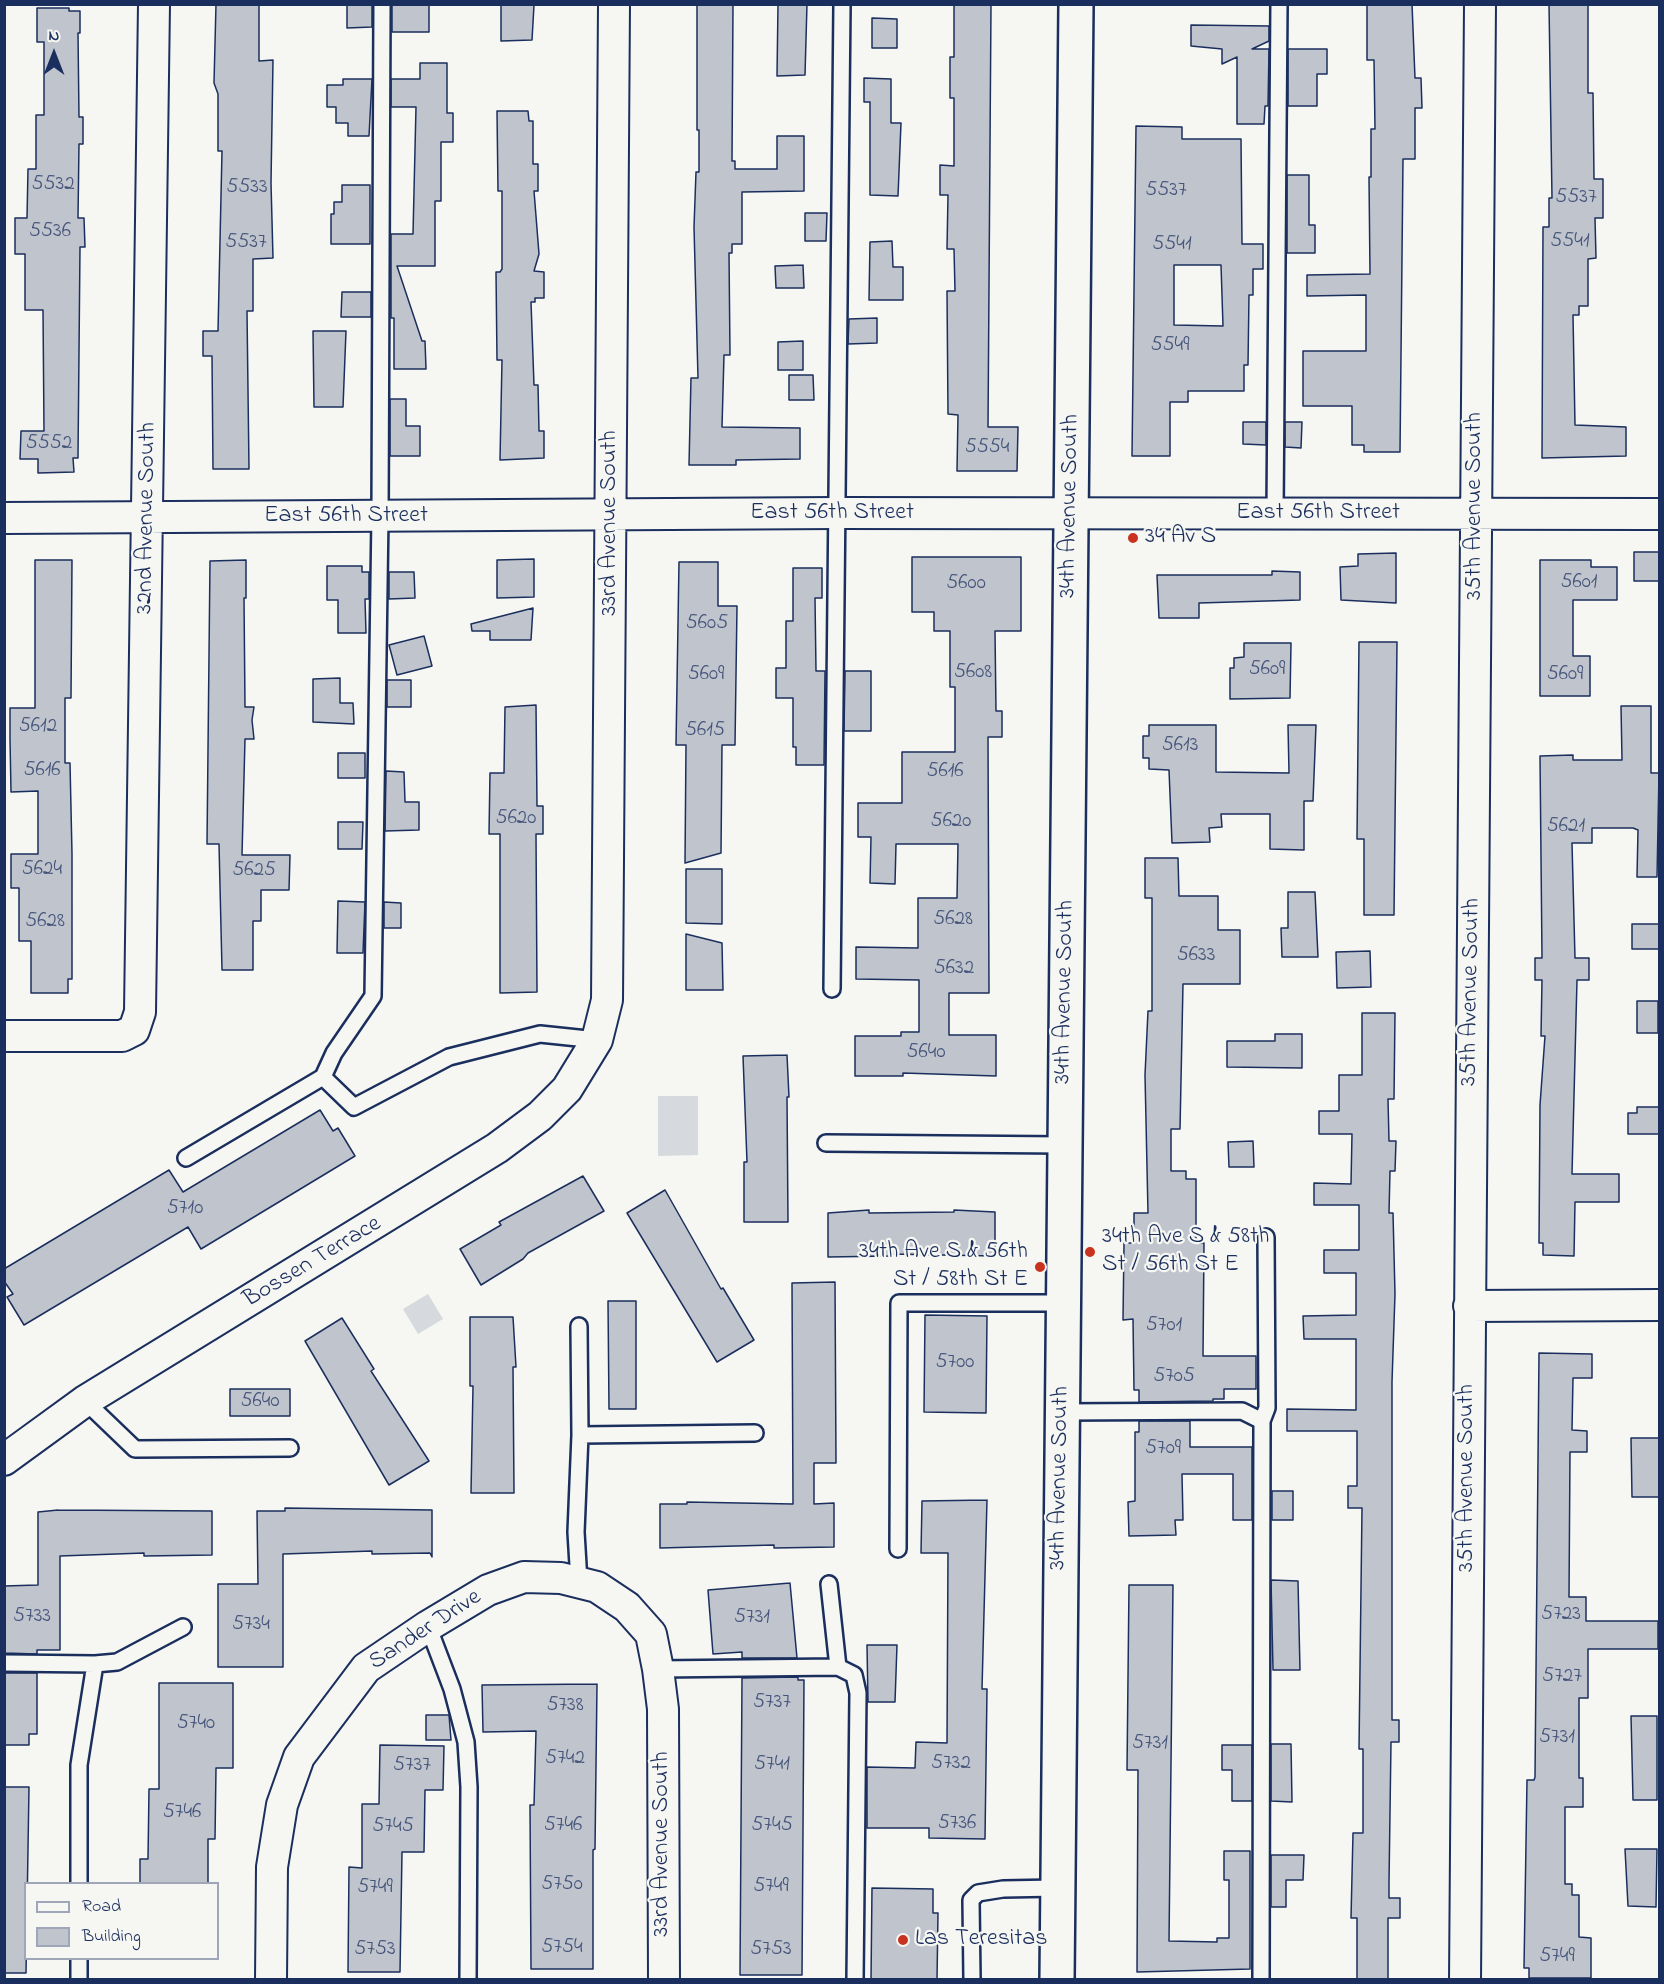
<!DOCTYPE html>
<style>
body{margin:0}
#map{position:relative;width:1664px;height:1984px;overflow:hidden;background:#f6f6f2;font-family:"Indie Flower",sans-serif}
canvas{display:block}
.frame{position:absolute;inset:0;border:6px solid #1b2f5e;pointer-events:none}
.legend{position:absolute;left:24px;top:1882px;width:195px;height:78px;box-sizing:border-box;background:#f6f6f2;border:2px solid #9ea6b7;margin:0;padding:8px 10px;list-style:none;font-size:18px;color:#1b2f5e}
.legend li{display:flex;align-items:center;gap:12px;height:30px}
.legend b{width:30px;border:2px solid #9ea6b7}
.north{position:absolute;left:24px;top:24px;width:60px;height:60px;-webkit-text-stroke:4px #f6f6f2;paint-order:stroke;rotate:0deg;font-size:16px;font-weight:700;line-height:24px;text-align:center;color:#1b2f5e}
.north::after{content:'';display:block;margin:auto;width:21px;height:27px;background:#1b2f5e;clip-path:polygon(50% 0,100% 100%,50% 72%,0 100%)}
</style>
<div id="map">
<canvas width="1664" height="1984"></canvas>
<div class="frame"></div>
<ul class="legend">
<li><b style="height:8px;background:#f6f6f2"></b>Road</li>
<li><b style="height:16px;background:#c0c4cd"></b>Building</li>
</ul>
<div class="north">N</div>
</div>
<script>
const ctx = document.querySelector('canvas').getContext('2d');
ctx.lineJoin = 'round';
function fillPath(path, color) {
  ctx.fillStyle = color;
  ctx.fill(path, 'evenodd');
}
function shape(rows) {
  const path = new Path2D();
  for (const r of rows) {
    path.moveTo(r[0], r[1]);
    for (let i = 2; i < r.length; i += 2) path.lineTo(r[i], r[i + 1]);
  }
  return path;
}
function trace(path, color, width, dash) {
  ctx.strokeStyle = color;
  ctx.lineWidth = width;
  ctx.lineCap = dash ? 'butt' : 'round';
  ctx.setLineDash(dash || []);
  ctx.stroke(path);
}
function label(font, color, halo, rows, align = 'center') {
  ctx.font = font + ' "Indie Flower",sans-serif';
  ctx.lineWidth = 4.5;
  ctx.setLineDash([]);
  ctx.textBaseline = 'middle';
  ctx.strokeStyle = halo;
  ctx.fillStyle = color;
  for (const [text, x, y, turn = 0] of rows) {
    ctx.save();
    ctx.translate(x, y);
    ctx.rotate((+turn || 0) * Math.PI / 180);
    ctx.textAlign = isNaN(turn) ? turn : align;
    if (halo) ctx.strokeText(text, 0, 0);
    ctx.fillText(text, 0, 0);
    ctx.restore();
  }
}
fillPath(shape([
 [658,1096,698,1096,698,1155,658,1156],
 [428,1294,443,1319,418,1334,403,1309]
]), '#d6d9dd');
const building = shape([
 [216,4,259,4,259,61,273,60,271,183,273,258,253,259,253,311,247,311,249,469,213,469,212,356,203,356,203,331,218,331,222,151,218,151,218,94,214,83,216,4],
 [347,4,372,4,372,27,347,28,347,4],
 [392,4,429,4,429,32,392,32,392,4],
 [697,4,733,4,732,161,735,161,735,169,777,169,777,136,804,136,804,191,742,192,742,244,732,244,732,253,729,253,730,355,724,355,722,427,800,428,800,459,736,460,736,465,689,465,691,378,698,378,694,227,696,172,699,172,699,130,697,130,697,4],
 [778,4,807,4,805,75,777,76,778,4],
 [954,4,991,4,988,427,1018,427,1017,471,957,471,958,415,948,414,947,291,955,291,954,249,947,249,948,195,940,195,940,165,954,166,954,98,950,98,950,57,954,57,954,4],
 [1367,4,1412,4,1415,78,1421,78,1422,108,1415,108,1415,159,1403,159,1400,452,1364,452,1364,445,1352,445,1352,406,1303,406,1303,351,1366,351,1366,295,1307,296,1307,275,1370,274,1369,177,1371,177,1371,129,1375,129,1374,60,1367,60,1367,4],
 [1549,4,1588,4,1588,93,1593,93,1594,179,1603,179,1603,218,1595,218,1596,258,1588,259,1588,306,1579,306,1579,315,1573,315,1575,425,1626,427,1626,456,1542,458,1543,227,1549,227,1549,198,1552,198,1549,4],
 [501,5,534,5,532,40,501,41,501,5],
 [37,8,69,8,69,11,80,11,80,33,78,33,79,117,83,117,83,144,79,144,78,218,84,218,85,247,80,247,78,458,73,458,74,472,38,473,38,459,20,459,21,431,44,431,43,310,25,310,25,254,15,254,15,218,27,218,28,169,36,169,36,115,44,115,44,42,37,42,37,8],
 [872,18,897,19,897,48,872,48,872,18],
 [1191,25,1269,26,1269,41,1252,49,1269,49,1268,106,1265,106,1264,124,1237,124,1237,57,1222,64,1222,49,1191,46,1191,25],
 [1288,49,1327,49,1327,74,1317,74,1317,106,1288,106,1288,49],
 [420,63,447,63,447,113,453,113,453,142,441,142,441,201,435,201,435,266,397,266,422,341,425,341,426,369,394,369,394,318,391,318,391,234,413,234,416,107,391,107,391,79,420,79,420,63],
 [864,78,891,79,891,123,901,123,898,196,870,195,870,102,864,102,864,78],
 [343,79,372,79,369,136,348,136,348,123,336,123,336,107,327,107,327,85,343,85,343,79],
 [497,111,528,111,529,121,533,121,533,164,538,164,538,191,534,191,539,254,534,271,544,272,544,298,535,298,535,302,531,302,534,385,538,385,539,431,544,431,544,458,500,460,502,360,497,360,496,272,500,272,502,269,502,191,498,191,497,111],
 [1136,126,1182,127,1182,139,1241,139,1242,244,1263,244,1263,269,1253,269,1253,295,1249,295,1248,365,1244,365,1244,391,1188,391,1188,402,1170,402,1170,456,1132,456,1136,126],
 [1174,265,1221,265,1223,326,1174,325,1174,265],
 [1287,175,1309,175,1309,225,1315,225,1315,253,1287,253,1287,175],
 [342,185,370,185,370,244,331,244,331,214,334,214,334,202,342,202,342,185],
 [805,213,827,213,826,241,805,241,805,213],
 [892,241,893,267,903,267,903,300,869,300,870,242,892,241],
 [803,265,804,288,776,288,775,266,803,265],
 [342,292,371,292,371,317,341,317,342,292],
 [877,318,877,343,848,344,849,319,877,318],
 [313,331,346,331,343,407,314,407,313,331],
 [803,341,803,370,778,370,778,342,803,341],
 [789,375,813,375,814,400,789,400,789,375],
 [390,399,406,399,406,426,420,426,420,456,390,456,390,399],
 [1243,422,1266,422,1266,445,1243,444,1243,422],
 [1285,422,1302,422,1301,448,1285,447,1285,422],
 [1634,552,1659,552,1659,581,1634,581,1634,552],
 [1396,553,1396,603,1341,600,1340,567,1358,566,1358,554,1396,553],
 [912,557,1021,557,1021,631,995,631,996,711,1002,711,1002,737,988,737,989,993,949,993,949,1035,996,1035,996,1076,903,1073,903,1076,855,1076,855,1036,901,1036,901,1032,919,1032,919,980,856,979,856,947,918,948,918,898,957,898,958,844,896,844,895,884,870,883,871,837,858,837,858,803,902,803,902,752,955,752,955,687,950,687,950,631,934,631,934,612,912,612,912,557],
 [534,559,534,597,497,598,497,560,534,559],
 [35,560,72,560,71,698,65,698,65,763,70,763,72,854,72,979,68,979,68,993,31,993,31,941,19,941,19,888,11,888,11,854,38,854,38,791,11,792,10,739,10,708,35,708,35,560],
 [246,560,246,598,244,598,245,707,254,707,252,720,254,739,245,739,242,855,290,855,289,890,261,890,261,921,253,921,253,970,222,970,219,844,207,844,210,561,246,560],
 [1540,560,1591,560,1591,567,1617,567,1617,600,1573,600,1573,656,1590,656,1590,696,1540,696,1540,560],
 [679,562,718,562,718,606,737,606,735,745,722,745,721,853,685,863,686,745,676,745,679,562],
 [327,566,362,566,362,572,369,572,369,599,365,599,366,633,338,633,338,600,327,600,327,566],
 [793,568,822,568,822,598,815,598,816,671,825,671,824,765,796,765,796,747,793,747,793,698,776,698,776,668,786,668,786,621,793,621,793,568],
 [1272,571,1300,572,1300,600,1199,603,1199,618,1159,618,1157,575,1272,575,1272,571],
 [389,572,414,572,415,598,389,599,389,572],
 [533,608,531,640,490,640,490,631,472,631,471,624,533,608],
 [424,636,432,666,397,675,389,645,424,636],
 [1359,642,1397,642,1394,915,1364,915,1364,839,1357,839,1359,642],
 [1244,643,1291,643,1290,698,1230,699,1230,668,1234,668,1234,658,1244,657,1244,643],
 [845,671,871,671,871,731,844,731,845,671],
 [340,678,340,703,353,703,354,724,313,722,313,679,340,678],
 [387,680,411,680,411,707,387,707,387,680],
 [536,705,537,806,543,806,543,834,536,834,537,992,500,993,500,834,489,834,490,773,504,773,505,707,536,705],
 [1621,706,1651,706,1651,773,1659,773,1657,877,1637,877,1638,830,1633,828,1592,828,1592,843,1572,843,1575,958,1589,958,1589,980,1577,980,1572,1174,1619,1174,1619,1202,1575,1202,1574,1256,1543,1255,1543,1243,1539,1243,1540,1105,1545,1036,1541,1036,1542,980,1535,980,1535,958,1542,958,1540,756,1573,755,1573,760,1622,760,1621,706],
 [1149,725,1216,725,1216,772,1289,773,1288,725,1316,725,1313,801,1304,801,1304,850,1270,849,1270,814,1221,814,1222,827,1209,828,1210,842,1172,843,1169,770,1149,769,1149,758,1143,758,1143,736,1149,736,1149,725],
 [338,753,365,753,365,778,338,778,338,753],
 [386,771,404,772,405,802,419,802,419,830,385,831,386,771],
 [338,822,363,822,362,849,338,849,338,822],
 [1145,858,1178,858,1179,896,1218,896,1218,930,1240,930,1240,984,1183,984,1180,1129,1171,1129,1171,1171,1186,1171,1186,1179,1196,1179,1196,1243,1204,1243,1203,1356,1256,1356,1256,1389,1224,1389,1224,1399,1213,1399,1213,1401,1139,1402,1139,1390,1134,1390,1133,1319,1123,1320,1124,1243,1134,1243,1134,1213,1148,1213,1145,1075,1148,1011,1152,1011,1152,898,1145,898,1145,858],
 [686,869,722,869,722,924,686,923,686,869],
 [1288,892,1315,892,1318,957,1282,957,1281,928,1288,928,1288,892],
 [338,901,365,902,363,953,337,953,338,901],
 [384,902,401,903,401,928,384,928,384,902],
 [1632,924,1659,924,1659,949,1632,949,1632,924],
 [686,934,722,943,723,990,686,990,686,934],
 [1370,951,1371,987,1337,988,1336,952,1370,951],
 [1637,1001,1658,1001,1658,1033,1637,1033,1637,1001],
 [1362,1013,1395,1013,1394,1099,1388,1099,1389,1141,1396,1141,1395,1171,1390,1171,1389,1213,1393,1213,1395,1294,1392,1382,1392,1720,1399,1720,1399,1742,1391,1742,1389,1883,1389,1898,1400,1898,1400,1918,1388,1918,1388,1979,1357,1979,1357,1918,1351,1918,1353,1833,1363,1833,1363,1749,1359,1749,1362,1508,1348,1508,1348,1486,1357,1486,1357,1431,1287,1431,1287,1409,1356,1410,1356,1339,1304,1339,1303,1316,1356,1315,1356,1273,1324,1273,1324,1250,1359,1250,1359,1205,1314,1205,1314,1183,1351,1184,1352,1134,1319,1134,1319,1111,1339,1111,1339,1075,1362,1075,1362,1013],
 [1275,1034,1302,1034,1302,1068,1227,1067,1227,1041,1275,1041,1275,1034],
 [787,1055,789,1097,787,1097,788,1222,744,1222,744,1162,747,1162,743,1056,787,1055],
 [1637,1107,1659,1107,1659,1134,1628,1134,1628,1113,1637,1113,1637,1107],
 [320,1110,333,1131,338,1128,355,1156,201,1249,188,1227,24,1325,7,1297,13,1294,4,1281,4,1269,169,1170,183,1192,320,1110],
 [1253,1141,1254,1167,1229,1167,1228,1142,1253,1141],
 [583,1176,604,1211,528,1253,523,1259,481,1285,460,1249,501,1225,499,1222,583,1176],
 [665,1190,721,1289,723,1288,754,1340,717,1362,627,1213,665,1190],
 [869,1210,869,1213,954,1212,954,1210,995,1212,995,1256,889,1254,889,1256,828,1257,828,1213,869,1210],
 [835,1282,836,1463,814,1463,814,1504,834,1503,834,1547,774,1548,774,1545,660,1548,660,1504,687,1504,687,1502,793,1504,792,1283,835,1282],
 [608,1301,636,1301,636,1409,609,1409,608,1301],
 [925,1315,987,1316,986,1413,924,1412,925,1315],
 [470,1317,513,1317,516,1367,513,1367,514,1493,471,1493,473,1386,470,1386,470,1317],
 [342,1318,374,1369,371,1371,429,1461,389,1485,305,1341,342,1318],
 [1539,1353,1592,1354,1592,1378,1573,1378,1572,1430,1587,1431,1587,1452,1570,1452,1569,1597,1586,1597,1586,1621,1658,1621,1658,1649,1588,1649,1588,1698,1579,1698,1579,1778,1583,1778,1583,1807,1565,1807,1565,1884,1572,1884,1572,1895,1579,1895,1579,1937,1591,1938,1591,1978,1529,1978,1529,1968,1524,1968,1527,1780,1534,1780,1535,1777,1539,1353],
 [230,1389,290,1389,290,1416,230,1416,230,1389],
 [1139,1421,1190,1421,1190,1447,1252,1447,1252,1520,1233,1520,1233,1474,1182,1474,1183,1520,1175,1520,1176,1535,1129,1536,1128,1502,1135,1501,1135,1432,1139,1432,1139,1421],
 [1631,1438,1659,1438,1659,1497,1632,1497,1631,1438],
 [1272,1491,1293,1491,1293,1520,1272,1520,1272,1491],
 [987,1500,982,1689,987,1689,985,1839,929,1838,929,1828,867,1828,867,1767,915,1768,916,1742,947,1743,948,1553,921,1553,922,1501,987,1500],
 [285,1508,432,1510,432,1557,430,1553,372,1554,372,1551,283,1554,283,1667,218,1667,218,1584,258,1584,257,1511,285,1511,285,1508],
 [58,1510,212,1511,212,1555,144,1556,144,1553,60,1556,60,1650,37,1650,37,1654,4,1653,4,1586,38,1585,38,1512,58,1510],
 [1271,1580,1298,1581,1300,1670,1273,1670,1271,1580],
 [790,1583,797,1658,742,1658,742,1652,713,1654,708,1590,790,1583],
 [1129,1585,1173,1585,1169,1941,1217,1942,1217,1938,1229,1938,1229,1880,1224,1880,1224,1851,1250,1851,1250,1969,1137,1972,1138,1770,1127,1770,1129,1585],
 [867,1645,897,1645,895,1702,868,1702,867,1645],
 [4,1673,37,1673,37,1734,29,1734,29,1745,4,1745,4,1673],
 [798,1677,798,1680,804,1680,802,1975,740,1975,742,1678,798,1677],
 [159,1683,233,1683,233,1768,216,1768,215,1839,208,1839,208,1884,140,1884,140,1859,148,1859,149,1789,159,1789,159,1683],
 [597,1684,595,1849,593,1850,593,1969,531,1969,530,1805,534,1805,536,1731,483,1732,482,1685,597,1684],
 [426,1715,449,1715,451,1740,426,1740,426,1715],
 [1631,1716,1657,1716,1657,1800,1633,1800,1631,1716],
 [1271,1744,1291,1744,1292,1802,1271,1801,1271,1744],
 [380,1745,444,1746,443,1790,425,1790,424,1852,402,1852,400,1972,348,1972,349,1867,362,1868,362,1804,379,1804,380,1745],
 [1222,1745,1252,1745,1252,1801,1232,1801,1232,1770,1222,1770,1222,1745],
 [4,1787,29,1787,26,1973,4,1973,4,1787],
 [1625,1849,1657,1849,1656,1907,1628,1906,1625,1849],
 [1271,1855,1304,1855,1303,1880,1286,1880,1286,1907,1271,1907,1271,1855],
 [872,1888,933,1889,933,1913,938,1913,937,1980,871,1980,872,1888]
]);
fillPath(building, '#c0c4cd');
trace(building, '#1b2f5e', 1.5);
const lane = shape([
 [1275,513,1279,4],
 [832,989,842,4],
 [323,1077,334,1053,373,996,380,516,382,4],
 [826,1143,1064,1145],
 [186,1158,323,1077,354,1107,449,1057,540,1034,597,1040],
 [579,1326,580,1435,576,1532,579,1582],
 [85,1401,135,1449,290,1448],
 [1062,1412,1242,1411,1262,1421,1261,1980],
 [1262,1421,1267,1408,1266,1237],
 [580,1435,755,1433],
 [898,1549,899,1303,1063,1303],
 [829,1584,838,1667],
 [428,1626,452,1689,466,1742,469,1787,468,1980],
 [4,1663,95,1664,79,1765,79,1884],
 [95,1664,117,1662,183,1627],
 [658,1669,838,1667,854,1675,858,1693,855,1980],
 [79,1980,79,1958],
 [972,1980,971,1900,978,1893,1003,1889,1057,1888]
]);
const street = shape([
 [4,518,836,513,1660,514],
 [4,1036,122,1036,134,1030,140,1012,154,4],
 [1469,1306,1660,1305],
 [4,1460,85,1401,497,1148,540,1116,567,1089,597,1040,607,1000,614,4],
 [271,1980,272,1867,282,1805,299,1757,366,1668,428,1626,488,1590,524,1577,561,1578,597,1587,627,1607,651,1634,658,1669,663,1709,664,1980],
 [1465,1980,1480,4]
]);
const secondary = shape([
 [1057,1980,1076,4]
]);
trace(lane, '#1b2f5e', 20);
trace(street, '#1b2f5e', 34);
trace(secondary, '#1b2f5e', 38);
trace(lane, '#f6f6f2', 15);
trace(street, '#f6f6f2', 30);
trace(secondary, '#f6f6f2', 33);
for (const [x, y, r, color] of [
 [1133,538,6,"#c8321e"],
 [1090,1252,6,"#c8321e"],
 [1040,1267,6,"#c8321e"],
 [903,1940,6,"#c8321e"]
]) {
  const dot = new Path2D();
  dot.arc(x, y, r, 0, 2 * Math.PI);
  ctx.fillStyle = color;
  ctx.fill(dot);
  trace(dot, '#f6f6f2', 2);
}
label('21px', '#44547a', null, [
 ["5532",53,186],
 ["5533",247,189],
 ["5537",1166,192],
 ["5537",1576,199],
 ["5536",50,233],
 ["5541",1570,243],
 ["5537",246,244],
 ["5541",1172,246],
 ["5549",1170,347],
 ["5552",49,445],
 ["5554",987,449],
 ["5601",1579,584],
 ["5600",966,585],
 ["5605",707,625],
 ["5609",1267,671],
 ["5608",973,674],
 ["5609",706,676],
 ["5609",1565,676],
 ["5612",38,728],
 ["5615",705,732],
 ["5613",1180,747],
 ["5616",42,772],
 ["5616",945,773],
 ["5620",516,820],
 ["5620",951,823],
 ["5621",1566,828],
 ["5624",42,871],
 ["5625",254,872],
 ["5628",953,921],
 ["5628",45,923],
 ["5633",1196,957],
 ["5632",954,970],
 ["5640",926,1054],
 ["5710",185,1210],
 ["5701",1164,1327],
 ["5700",955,1364],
 ["5705",1174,1378],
 ["5640",260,1403],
 ["5709",1163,1450],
 ["5723",1561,1616],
 ["5733",32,1618],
 ["5731",752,1619],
 ["5734",251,1626],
 ["5727",1562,1678],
 ["5737",772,1704],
 ["5738",565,1707],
 ["5740",196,1725],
 ["5731",1557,1739],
 ["5731",1150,1745],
 ["5742",565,1760],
 ["5732",951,1765],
 ["5741",772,1766],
 ["5737",412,1767],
 ["5746",182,1814],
 ["5736",957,1825],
 ["5746",563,1827],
 ["5745",772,1827],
 ["5745",393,1828],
 ["5750",562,1886],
 ["5749",771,1888],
 ["5749",375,1889],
 ["5754",562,1949],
 ["5753",375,1951],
 ["5753",771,1951],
 ["5749",1557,1958]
]);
label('24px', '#1b2f5e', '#f6f6f2', [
 ["34th Avenue South",1071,506,-89],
 ["35th Avenue South",1476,506,-90],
 ["East 56th Street",832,514],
 ["East 56th Street",1318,514],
 ["East 56th Street",346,517],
 ["32nd Avenue South",148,518,-89],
 ["33rd Avenue South",611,523,-90],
 ["34th Avenue South",1066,992,-89],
 ["35th Avenue South",1472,992,-89],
 ["Bossen Terrace",313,1263,-31],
 ["34th Avenue South",1061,1478,-89],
 ["35th Avenue South",1468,1478,-90],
 ["Sander Drive",426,1631,-33],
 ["33rd Avenue South",663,1844,-90]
]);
label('24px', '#1b2f5e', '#f6f6f2', [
 ["34 Av S",1145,538],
 ["34th Ave S & 58th",1102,1238],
 ["St / 56th St E",1102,1266],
 ["34th Ave S & 56th",1028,1253,"right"],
 ["St / 58th St E",1028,1281,"right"],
 ["Las Teresitas",915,1940]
], 'left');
</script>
